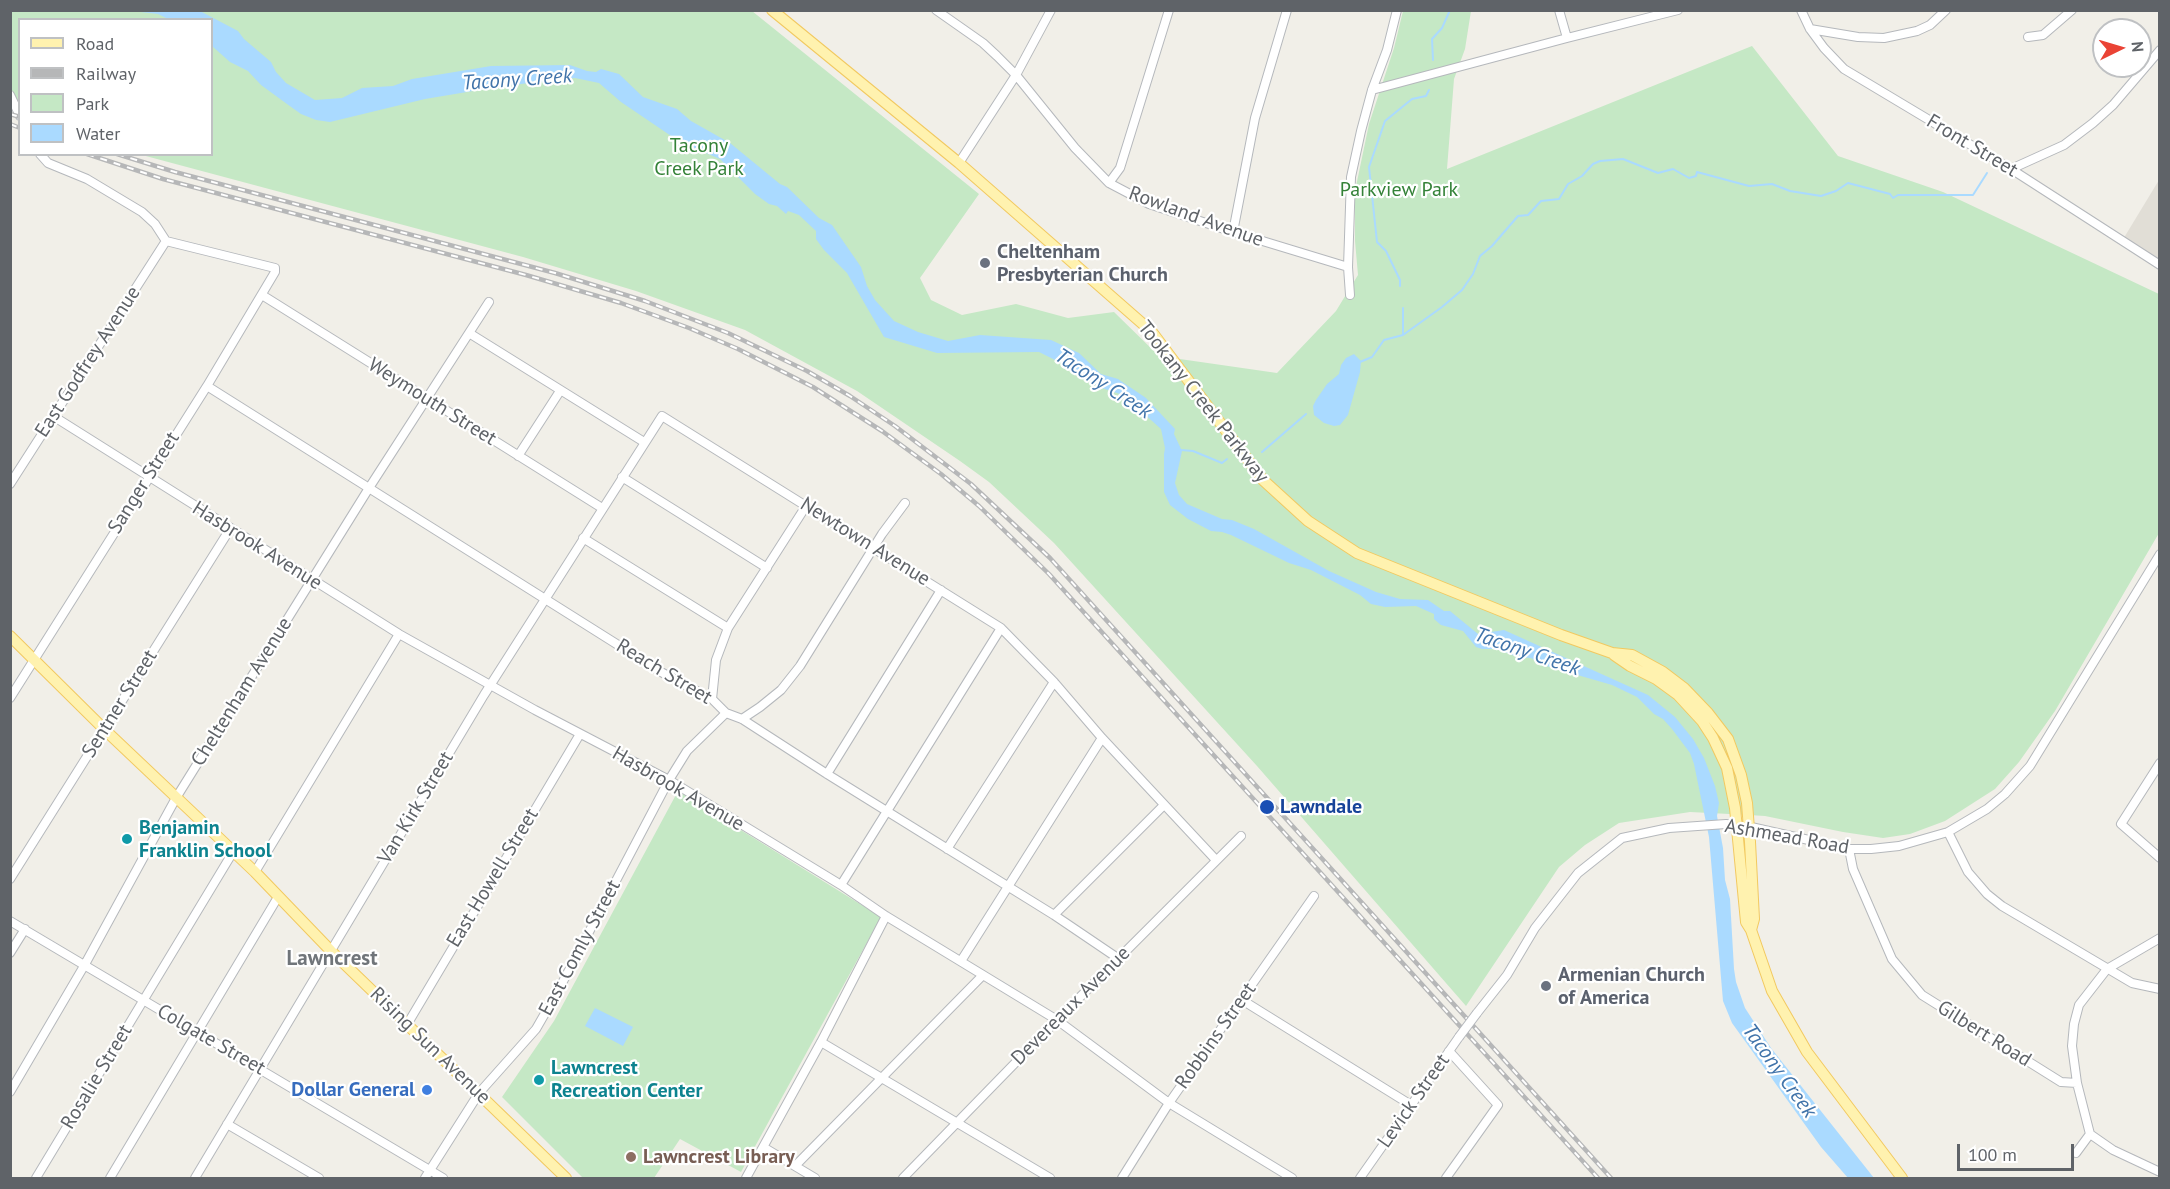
<!DOCTYPE html>
<style>
body{margin:0}
#map{position:relative;width:2170px;height:1189px;overflow:hidden;background:#f1efe8;font-family:"PT Sans",sans-serif}
canvas{display:block}
.frame{position:absolute;inset:0;border:12px solid #5f6368;pointer-events:none}
.legend{position:absolute;left:18px;top:18px;width:195px;height:138px;box-sizing:border-box;background:#fff;border:2px solid #bfc1c3;margin:0;padding:8px 10px;list-style:none;font-size:18px;color:#5f6368}
.legend li{display:flex;align-items:center;gap:12px;height:30px}
.legend b{width:30px;border:2px solid #bfc1c3}
.north{position:absolute;left:2092px;top:18px;width:60px;height:60px;box-sizing:border-box;background:#fff;border:2px solid #bfc1c3;border-radius:50%;rotate:85deg;font-size:16px;font-weight:700;line-height:24px;text-align:center;color:#5f6368}
.north::after{content:'';display:block;margin:auto;width:21px;height:27px;background:#ea4335;clip-path:polygon(50% 0,100% 100%,50% 72%,0 100%)}
.scale{position:absolute;left:1957px;top:1144px;width:117px;height:27px;box-sizing:border-box;border:3px solid #5f6368;border-top:0;padding-left:8px;font-size:18px;line-height:21px;white-space:nowrap;color:#5f6368;-webkit-text-stroke:4px #fff;paint-order:stroke}
</style>
<div id="map">
<canvas width="2170" height="1189"></canvas>
<div class="frame"></div>
<ul class="legend">
<li><b style="height:8px;background:#fff2af"></b>Road</li>
<li><b style="height:8px;background:#b6b7b8"></b>Railway</li>
<li><b style="height:16px;background:#c5e8c5"></b>Park</li>
<li><b style="height:16px;background:#aadaff"></b>Water</li>
</ul>
<div class="north">N</div>
<div class="scale">100 m</div>
</div>
<script>
const ctx = document.querySelector('canvas').getContext('2d');
ctx.lineJoin = 'round';
function fillPath(path, color) {
  ctx.fillStyle = color;
  ctx.fill(path, 'evenodd');
}
function shape(rows) {
  const path = new Path2D();
  for (const r of rows) {
    path.moveTo(r[0], r[1]);
    for (let i = 2; i < r.length; i += 2) path.lineTo(r[i], r[i + 1]);
  }
  return path;
}
function trace(path, color, width, dash) {
  ctx.strokeStyle = color;
  ctx.lineWidth = width;
  ctx.lineCap = dash ? 'butt' : 'round';
  ctx.setLineDash(dash || []);
  ctx.stroke(path);
}
function label(font, color, halo, rows, align = 'center') {
  ctx.font = font + ' "PT Sans",sans-serif';
  ctx.lineWidth = 4.5;
  ctx.setLineDash([]);
  ctx.textBaseline = 'middle';
  ctx.strokeStyle = halo;
  ctx.fillStyle = color;
  for (const [text, x, y, turn = 0] of rows) {
    ctx.save();
    ctx.translate(x, y);
    ctx.rotate((+turn || 0) * Math.PI / 180);
    ctx.textAlign = isNaN(turn) ? turn : align;
    if (halo) ctx.strokeText(text, 0, 0);
    ctx.fillText(text, 0, 0);
    ctx.restore();
  }
}
fillPath(shape([
 [2159,180,2159,265,2122,241]
]), '#e1ded6');
fillPath(shape([
 [11,11,752,11,979,194,920,278,931,300,962,315,1016,304,1068,318,1114,312,1159,356,1277,373,1336,311,1358,275,1355,241,1355,191,1369,124,1394,48,1403,11,1471,11,1465,49,1454,79,1447,169,1752,46,1838,156,1943,192,2159,294,2159,533,2055,711,2019,762,1995,789,1945,821,1910,834,1883,838,1843,832,1765,816,1749,815,1690,812,1619,823,1585,845,1559,867,1466,1006,1257,766,1054,543,989,482,960,461,857,391,745,330,636,291,523,257,142,155,212,154,212,20,20,20,19,106,11,102],
 [678,791,881,917,741,1172,680,1139,654,1178,583,1178,502,1097,554,1021]
]), '#c5e8c5');
fillPath(shape([
 [132,11,200,11,238,31,244,39,271,62,276,72,286,83,315,100,342,98,362,88,393,86,412,79,491,66,570,65,587,71,596,72,601,69,619,74,643,97,677,109,691,121,730,143,780,184,787,187,819,218,832,225,861,267,867,286,875,300,894,321,918,332,948,341,980,335,1051,340,1079,353,1101,374,1118,379,1146,398,1175,429,1174,434,1182,451,1175,483,1179,495,1187,504,1222,519,1232,520,1254,529,1329,571,1376,592,1400,599,1428,600,1444,611,1450,611,1478,634,1504,630,1648,695,1675,717,1693,739,1704,758,1715,786,1719,803,1717,816,1723,848,1725,880,1730,899,1734,969,1736,982,1745,1008,1771,1048,1874,1178,1848,1178,1821,1147,1732,1023,1723,1001,1709,837,1694,764,1690,753,1672,729,1663,719,1654,714,1637,697,1612,685,1543,665,1531,658,1517,657,1498,649,1482,649,1476,647,1463,631,1441,625,1434,619,1434,614,1416,606,1385,607,1371,604,1360,595,1311,570,1289,563,1231,535,1222,532,1211,531,1188,519,1170,505,1164,492,1164,454,1165,448,1161,429,1131,402,1120,394,1099,387,1063,364,1039,352,937,353,884,337,847,273,824,250,816,239,816,231,799,215,788,211,786,214,777,206,769,204,755,194,720,159,680,142,621,102,599,83,575,78,503,86,425,99,330,122,316,120,301,114,287,104,261,85,248,71,230,62,212,46,212,20,168,19,158,14],
 [1354,354,1361,361,1360,372,1348,415,1340,425,1334,426,1324,423,1314,415,1313,406,1316,400,1327,384,1339,374,1341,365,1346,358],
 [595,1008,633,1027,623,1046,585,1026]
]), '#aadaff');
trace(shape([
 [1433,60,1432,39,1442,28,1450,10],
 [1400,286,1400,280,1386,251,1377,242,1369,167,1385,121,1412,99,1426,96,1429,90],
 [1403,335,1442,307,1462,290,1473,274,1480,256,1492,246,1518,216,1528,215,1541,201,1559,199,1568,184,1582,176,1593,164,1600,161,1623,159,1658,173,1673,169,1689,178,1696,176,1697,172,1749,186,1772,184,1790,191,1821,196,1836,191,1848,183,1890,194,1893,198,1898,195,1973,195,1987,173],
 [1360,362,1372,357,1384,340,1403,335,1403,308],
 [1181,450,1193,451,1222,463,1227,459],
 [1262,452,1306,414]
]), '#aadaff', 2);
const minor = shape([
 [936,10,983,43,997,56,1016,75,1075,148,1109,183,1149,204,1233,232,1348,267],
 [1559,10,1567,38],
 [1801,10,1810,29,1824,48,1844,69,2011,169,2160,265],
 [1810,29,1858,37,1884,38,1917,31,1930,25,1946,10],
 [2028,37,2043,35,2072,10],
 [1372,90,1567,38,1678,10],
 [10,95,20,116],
 [959,163,1016,75,1051,10],
 [2011,169,2064,145,2093,123,2113,105,2160,50],
 [1109,183,1120,168,1169,10],
 [1233,232,1255,118,1287,10],
 [262,295,602,508],
 [1350,295,1348,267,1351,177,1361,131,1372,90,1387,50,1397,10],
 [469,333,644,442],
 [207,386,661,672,712,699,726,713,742,719,827,774,1054,915,1119,959],
 [53,416,399,634,535,710,669,780,841,885,886,916,1057,1020,1169,1103,1292,1178],
 [518,456,560,391],
 [622,477,767,568],
 [10,484,166,241],
 [583,538,728,628],
 [10,698,207,386,275,272,275,268,166,241,155,224,142,212,87,179,48,163,40,154],
 [712,699,716,660,728,628,806,506],
 [742,719,760,707,781,690,800,666,882,534,905,503],
 [2160,763,2121,824,2160,858],
 [827,774,941,590],
 [1948,832,1968,872,1987,894,2002,906,2132,983,2160,989],
 [947,849,1054,682],
 [1849,849,1853,869,1892,959,1922,995,2061,1082,2077,1083,2090,1134,2113,1150,2160,1172],
 [255,872,399,634],
 [10,879,230,529],
 [841,885,1001,628],
 [1054,915,1164,805],
 [10,921,443,1178],
 [10,953,25,929],
 [961,961,1102,738],
 [1242,1000,1411,1105],
 [1477,1013,1507,975,1535,928,1578,873,1622,838,1669,828,1726,824,1751,827,1849,849,1871,849,1899,846,1948,832,1987,809,2005,794,2030,766,2160,554],
 [408,1023,580,734],
 [821,1042,1050,1178],
 [2077,1083,2072,1046,2074,1024,2079,1005,2107,969,2160,938],
 [10,1092,84,966,176,798,369,488,489,302],
 [227,1124,319,1178],
 [763,1147,815,1178],
 [2076,1153,2090,1134],
 [795,1166,983,975],
 [36,1178,233,852],
 [110,1178,278,897],
 [195,1178,484,695,662,416,1001,628,1054,682,1102,738,1216,860],
 [425,1178,479,1093,536,1029,559,989,669,780,687,751,726,713],
 [746,1178,821,1042,886,916],
 [903,1178,1057,1020,1241,836],
 [1122,1178,1169,1103,1314,896],
 [1360,1178,1459,1037],
 [1446,1178,1498,1105,1449,1051]
]);
const major = shape([
 [772,10,959,163,1152,332,1263,480,1308,521,1357,553,1561,635,1612,653,1632,655,1663,672,1684,688,1708,713,1728,739,1741,775,1747,803,1750,842,1754,919,1751,930],
 [10,636,104,729,255,872,331,951,566,1178],
 [1614,655,1630,666,1656,679,1678,695,1702,721,1713,738,1727,768,1735,808,1746,922,1751,930,1772,991,1807,1052,1902,1178]
]);
trace(minor, '#b5b8bc', 10);
trace(major, '#f2c960', 12);
trace(minor, '#fff', 8);
trace(major, '#fff2af', 10);
const rail = shape([
 [10,114,20,117],
 [10,124,20,128],
 [87,154,163,179,526,275,621,303,689,328,738,349,813,387,882,431,941,474,979,506,1049,574,1598,1178],
 [117,154,175,172,555,273,645,301,728,333,807,371,850,396,895,426,971,484,1050,558,1611,1178]
]);
trace(rail, '#b6b7b8', 4.5);
trace(rail, '#fff', 2, [7]);
const minorBridge = shape([
 [1459,1037,1477,1013]
]);
trace(minorBridge, '#b5b8bc', 10, []);
trace(minorBridge, '#fff', 8);
for (const [x, y, r, color] of [
 [985,263,6,"#6b7280"],
 [1267,807,8,"#1a4fb4"],
 [127,839,6,"#0f9aa8"],
 [1546,986,6,"#6b7280"],
 [539,1080,6,"#0f9aa8"],
 [427,1090,6,"#3f7fe0"],
 [631,1157,6,"#8d6e63"]
]) {
  const dot = new Path2D();
  dot.arc(x, y, r, 0, 2 * Math.PI);
  ctx.fillStyle = color;
  ctx.fill(dot);
  trace(dot, '#fff', 2);
}
label('20px', '#348238', '#fff', [
 ["Tacony",699,146],
 ["Creek Park",699,169],
 ["Parkview Park",1399,190]
]);
label('20px', '#5f6368', '#fff', [
 ["Front Street",1972,146,31],
 ["Rowland Avenue",1196,217,20],
 ["East Godfrey Avenue",88,362,-57],
 ["Weymouth Street",432,402,32],
 ["Tookany Creek Parkway",1203,402,52],
 ["Sanger Street",144,483,-58],
 ["Newtown Avenue",865,542,32],
 ["Hasbrook Avenue",257,546,32],
 ["Reach Street",664,672,31],
 ["Cheltenham Avenue",242,692,-58],
 ["Sentner Street",120,704,-58],
 ["Hasbrook Avenue",678,789,30],
 ["Van Kirk Street",416,808,-59],
 ["Ashmead Road",1787,837,10],
 ["East Howell Street",493,878,-59],
 ["East Comly Street",580,948,-62],
 ["Devereaux Avenue",1071,1006,-45],
 ["Gilbert Road",1984,1034,32],
 ["Robbins Street",1216,1036,-55],
 ["Colgate Street",211,1040,30],
 ["Rising Sun Avenue",430,1046,44],
 ["Rosalie Street",97,1077,-59],
 ["Levick Street",1414,1101,-55]
]);
label('bold 20px', '#5b616d', '#fff', [
 ["Cheltenham",997,252],
 ["Presbyterian Church",997,275],
 ["Armenian Church",1558,975],
 ["of America",1558,998]
], 'left');
label('bold 20px', '#164399', '#fff', [
 ["Lawndale",1280,807]
], 'left');
label('bold 20px', '#0d838f', '#fff', [
 ["Benjamin",139,828],
 ["Franklin School",139,851],
 ["Lawncrest",551,1068],
 ["Recreation Center",551,1091]
], 'left');
label('bold 20px', '#366cbe', '#fff', [
 ["Dollar General",415,1090]
], 'right');
label('bold 20px', '#785e54', '#fff', [
 ["Lawncrest Library",643,1157]
], 'left');
label('italic 21px', '#4174aa', '#fff', [
 ["Tacony Creek",517,80,-4],
 ["Tacony Creek",1103,384,33],
 ["Tacony Creek",1527,652,19],
 ["Tacony Creek",1779,1071,54]
]);
label('bold 21px', '#70757a', '#fff', [
 ["Lawncrest",332,959]
]);
</script>
